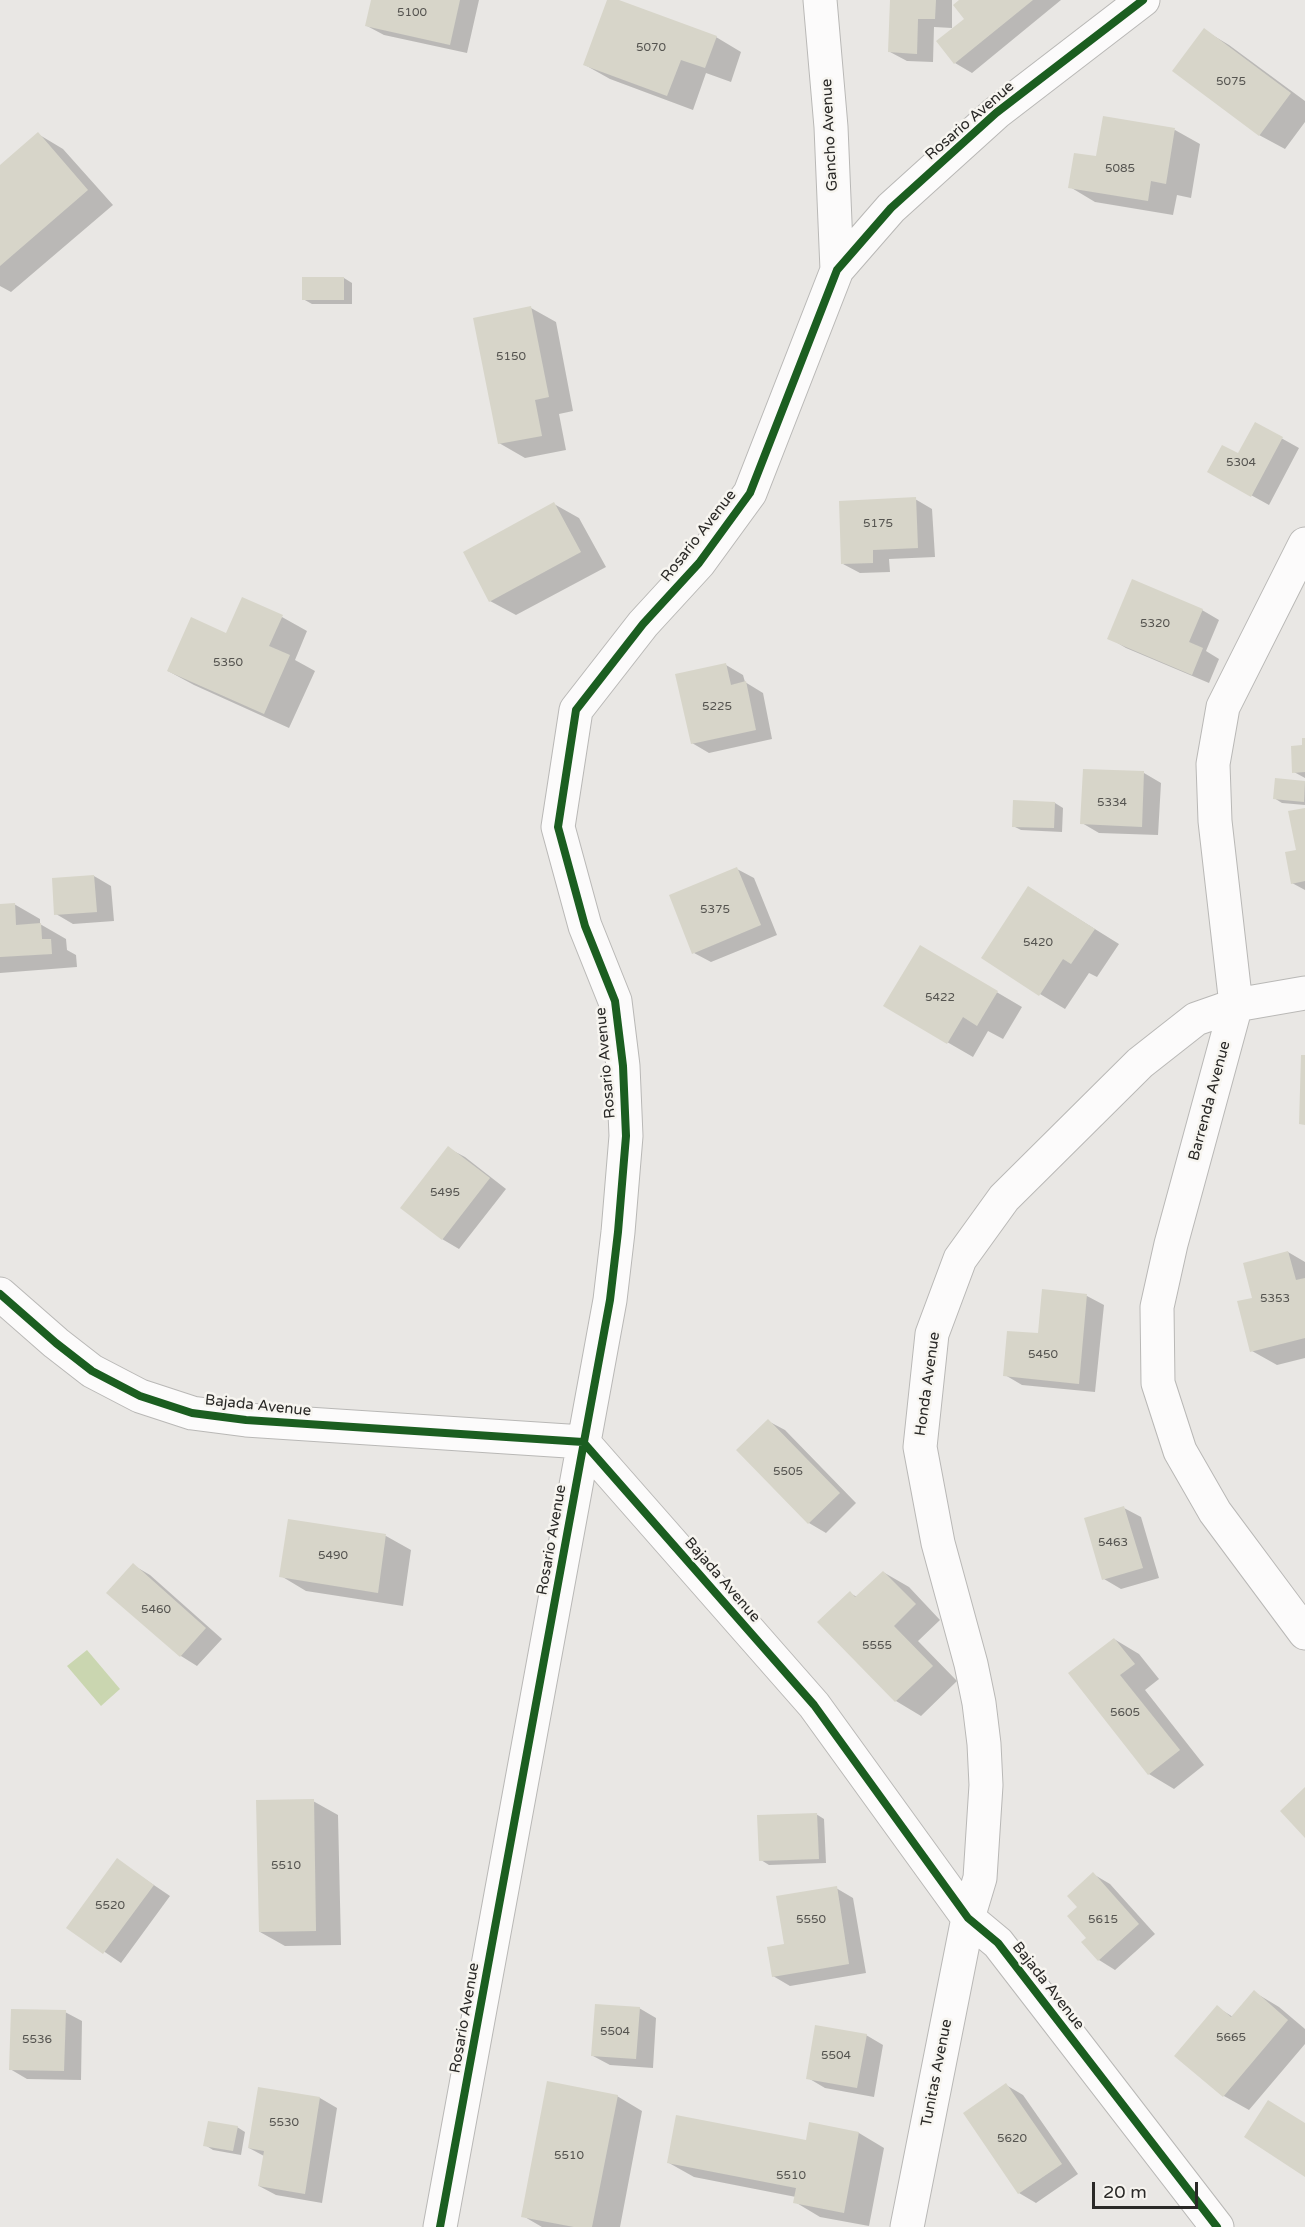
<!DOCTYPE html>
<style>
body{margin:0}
#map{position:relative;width:1305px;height:2227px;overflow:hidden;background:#e9e7e4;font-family:"Varela Round",sans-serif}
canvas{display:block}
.scale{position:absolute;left:1092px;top:2182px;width:106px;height:27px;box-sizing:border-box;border:3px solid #2a2927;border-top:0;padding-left:8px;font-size:18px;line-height:21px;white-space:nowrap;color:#2a2927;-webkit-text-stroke:4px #f7f5f0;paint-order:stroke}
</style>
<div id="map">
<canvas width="1305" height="2227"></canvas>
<div class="scale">20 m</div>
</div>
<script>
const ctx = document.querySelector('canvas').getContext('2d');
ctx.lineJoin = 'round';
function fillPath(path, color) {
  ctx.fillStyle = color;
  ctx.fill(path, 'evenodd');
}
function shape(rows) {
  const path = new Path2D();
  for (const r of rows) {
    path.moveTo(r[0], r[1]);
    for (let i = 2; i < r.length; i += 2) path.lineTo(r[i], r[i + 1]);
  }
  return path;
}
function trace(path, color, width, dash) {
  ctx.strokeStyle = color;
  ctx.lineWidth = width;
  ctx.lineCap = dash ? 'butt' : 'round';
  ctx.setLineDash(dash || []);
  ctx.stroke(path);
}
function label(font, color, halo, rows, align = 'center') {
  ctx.font = font + ' "Varela Round",sans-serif';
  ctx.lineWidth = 5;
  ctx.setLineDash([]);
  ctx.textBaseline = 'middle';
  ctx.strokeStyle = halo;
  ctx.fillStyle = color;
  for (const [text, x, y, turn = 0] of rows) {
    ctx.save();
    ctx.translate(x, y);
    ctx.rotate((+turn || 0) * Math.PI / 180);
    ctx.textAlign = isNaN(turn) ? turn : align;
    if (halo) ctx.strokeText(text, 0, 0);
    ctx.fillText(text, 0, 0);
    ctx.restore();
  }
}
fillPath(shape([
 [87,1650,120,1689,101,1706,67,1666]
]), '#cad6b0');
fillPath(shape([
 [372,0,479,0,467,53,384,35,367,26],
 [608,0,615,0,716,37,741,52,731,82,706,73,693,110,610,79,585,65],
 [891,0,952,0,952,28,934,27,933,62,907,61,890,52],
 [961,0,1061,0,972,73,955,63,966,19],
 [1204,30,1229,45,1305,101,1305,122,1285,149,1259,135],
 [1175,130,1200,144,1191,198,1177,195,1173,215,1095,202,1070,187,1097,158],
 [38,134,63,149,113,205,11,292,0,286,0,167],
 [344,278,352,283,352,304,312,304,303,299],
 [531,308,556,322,573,411,559,414,566,450,525,458,499,443],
 [1256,424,1299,448,1269,505,1209,472,1239,455],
 [915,499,932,509,935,557,889,559,890,572,860,573,843,564],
 [554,504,579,518,606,567,516,615,490,601],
 [243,599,282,617,307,631,295,660,315,671,289,728,194,685,168,671,226,635],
 [1202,610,1219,620,1206,651,1219,659,1209,683,1126,648,1109,638],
 [726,665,743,675,745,682,763,693,772,739,709,753,692,743],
 [1305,739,1305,778,1294,772],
 [1144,773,1161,783,1158,835,1099,833,1082,823],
 [1276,780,1305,782,1305,805,1282,803,1274,798],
 [1055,803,1063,808,1062,832,1021,830,1013,826],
 [1305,810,1305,890,1292,883],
 [737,869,754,878,777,935,711,962,694,953],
 [94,876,111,886,114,921,73,924,56,914],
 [1029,888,1119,944,1097,977,1089,973,1065,1009,1040,994],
 [14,904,40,919,40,924,66,939,67,950,76,955,77,967,0,973,0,905],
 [920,947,1022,1007,1003,1039,988,1031,973,1057,947,1042],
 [448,1148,465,1157,506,1189,459,1249,442,1239],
 [1288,1252,1305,1262,1305,1358,1277,1365,1252,1351,1254,1299],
 [1044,1291,1087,1296,1104,1305,1095,1392,1022,1385,1005,1375,1039,1335],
 [768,1421,785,1430,856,1503,826,1533,809,1523],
 [1124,1508,1141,1517,1159,1578,1121,1589,1104,1579],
 [290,1521,386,1536,411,1550,403,1606,306,1591,281,1576],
 [133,1565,150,1575,222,1639,197,1666,181,1656],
 [883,1572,909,1587,940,1620,918,1641,957,1681,921,1716,896,1701,819,1622,850,1593,857,1597],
 [1114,1639,1139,1654,1159,1679,1145,1690,1204,1765,1174,1789,1149,1774,1071,1673],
 [313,1801,338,1815,341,1945,285,1946,260,1932],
 [816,1814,824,1819,826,1863,769,1865,761,1860],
 [117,1860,170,1896,121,1963,68,1927],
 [1093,1874,1110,1884,1155,1934,1115,1970,1099,1960,1089,1938,1079,1907],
 [836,1888,853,1898,866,1973,790,1986,773,1976,785,1946],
 [1254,1992,1279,2007,1305,2029,1305,2044,1249,2110,1224,2096,1217,2007,1233,2017],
 [639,2008,656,2018,653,2068,610,2065,593,2056],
 [65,2012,82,2021,81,2080,27,2079,10,2069],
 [866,2035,883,2045,874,2097,825,2088,808,2078],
 [1006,2085,1023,2095,1078,2174,1036,2203,1019,2193],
 [259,2088,320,2098,337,2108,322,2203,276,2195,259,2186,264,2156,249,2148],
 [617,2096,642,2111,620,2227,542,2227,523,2216],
 [810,2124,859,2133,884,2148,869,2226,820,2217,795,2202,796,2197,694,2177,669,2163,807,2142],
 [237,2127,245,2132,241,2155,213,2150,205,2145]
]), '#0003');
fillPath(shape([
 [371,0,460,0,450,45,365,26],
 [607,0,619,0,717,36,705,68,681,60,667,96,583,65],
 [890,0,936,0,935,19,918,19,917,54,888,52],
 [959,0,1033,0,954,64,936,41,964,19,953,5],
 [1204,28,1291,93,1259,136,1172,71],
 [1103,116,1175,128,1166,184,1151,181,1148,201,1068,188,1074,153,1096,156],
 [38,132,88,190,0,266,0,165],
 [302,277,344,277,344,300,302,300],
 [531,306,549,397,535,400,542,436,498,444,473,318],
 [1255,422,1283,437,1251,497,1207,472,1222,445,1238,453],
 [916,497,918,548,873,550,873,563,841,564,839,501],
 [554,502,581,552,489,602,463,552],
 [1132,579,1203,609,1189,642,1203,648,1192,675,1107,639],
 [242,597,283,615,269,646,290,655,264,714,167,671,191,617,226,633],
 [726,663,731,685,746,681,756,730,691,744,675,674],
 [1302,738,1305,738,1305,772,1292,773,1291,746,1302,745],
 [1083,769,1144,771,1142,827,1080,824],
 [1275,778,1305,781,1304,802,1273,799],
 [1013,800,1055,802,1054,828,1012,827],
 [1305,808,1305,881,1291,884,1285,852,1296,850,1288,811],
 [737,867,761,925,692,954,669,895],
 [94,875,97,912,54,915,52,878],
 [1028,886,1095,929,1071,964,1063,959,1039,996,981,958],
 [15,903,16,925,41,923,42,939,51,939,52,954,0,957,0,904],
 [920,945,998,991,977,1026,963,1017,947,1044,883,1006],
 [1301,1055,1305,1055,1305,1125,1299,1124],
 [448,1146,490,1178,442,1240,400,1208],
 [1288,1251,1296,1280,1305,1278,1305,1338,1250,1352,1237,1301,1252,1298,1243,1263],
 [1042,1289,1087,1294,1079,1384,1003,1376,1007,1331,1038,1333],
 [768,1419,840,1493,808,1524,736,1450],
 [1124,1506,1143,1568,1102,1580,1084,1518],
 [288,1519,386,1534,378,1593,279,1577],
 [133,1563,206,1628,180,1657,106,1593],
 [883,1571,916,1604,894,1626,933,1666,895,1702,817,1622,850,1591,855,1597],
 [1114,1638,1135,1664,1120,1675,1180,1750,1148,1775,1068,1673],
 [1305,1787,1305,1838,1280,1811],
 [314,1799,316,1931,259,1932,256,1800],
 [817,1813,819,1859,759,1861,757,1815],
 [117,1858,154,1885,103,1954,66,1928],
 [1093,1872,1139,1924,1098,1961,1081,1942,1086,1938,1067,1916,1077,1907,1067,1896],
 [837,1886,849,1964,772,1977,767,1947,784,1944,776,1896],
 [1254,1990,1288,2020,1223,2097,1174,2056,1217,2005,1231,2017],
 [595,2004,640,2007,636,2059,591,2056],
 [11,2009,66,2010,64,2071,9,2070],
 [815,2025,867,2034,857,2088,806,2079],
 [547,2081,618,2095,592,2227,574,2227,521,2217],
 [1006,2083,1062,2164,1018,2194,963,2113],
 [258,2087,320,2097,305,2194,258,2186,264,2151,248,2148],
 [1268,2100,1305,2123,1305,2177,1244,2137],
 [676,2115,806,2140,809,2122,859,2132,844,2213,793,2203,796,2188,667,2163],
 [208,2121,238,2126,233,2151,203,2146]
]), '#d7d5c9');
const minor = shape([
 [820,0,831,127,837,270],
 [1305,544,1223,707,1213,764,1215,821,1236,1005,1171,1244,1157,1307,1158,1383,1180,1451,1215,1512,1305,1633],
 [0,1294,56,1343,92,1371,140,1396,192,1413,246,1420,583,1442,814,1705,968,1918,998,1943,1217,2227],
 [440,2227,610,1300,618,1232,626,1136,623,1066,615,1001,585,926,558,827,576,710,643,624,699,563,750,493,837,270,891,208,996,113,1143,0],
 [907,2227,968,1918,980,1878,986,1785,984,1744,979,1703,971,1664,938,1543,920,1447,932,1334,960,1259,1004,1198,1140,1063,1196,1019,1236,1005,1305,993]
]);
trace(minor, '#b9b8b6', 35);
trace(minor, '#fcfbfb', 33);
trace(shape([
 [0,1294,56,1343,92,1371,140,1396,192,1413,246,1420,583,1442,814,1705,968,1918,998,1943,1217,2227],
 [440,2227,610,1300,618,1232,626,1136,623,1066,615,1001,585,926,558,827,576,710,643,624,699,563,750,493,837,270,891,208,996,113,1143,0]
]), '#1b5e20', 8);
label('12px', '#555450', null, [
 ["5100",412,13],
 ["5070",651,48],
 ["5075",1231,82],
 ["5085",1120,169],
 ["5150",511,357],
 ["5304",1241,463],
 ["5175",878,524],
 ["5320",1155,624],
 ["5350",228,663],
 ["5225",717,707],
 ["5334",1112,803],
 ["5375",715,910],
 ["5420",1038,943],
 ["5422",940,998],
 ["5495",445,1193],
 ["5353",1275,1299],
 ["5450",1043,1355],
 ["5505",788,1472],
 ["5463",1113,1543],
 ["5490",333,1556],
 ["5460",156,1610],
 ["5555",877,1646],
 ["5605",1125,1713],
 ["5510",286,1866],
 ["5520",110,1906],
 ["5550",811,1920],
 ["5615",1103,1920],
 ["5504",615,2032],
 ["5665",1231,2038],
 ["5536",37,2040],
 ["5504",836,2056],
 ["5530",284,2123],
 ["5620",1012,2139],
 ["5510",569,2156],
 ["5510",791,2176]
]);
label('15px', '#2a2927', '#f7f5f0', [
 ["Rosario Avenue",970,121,-41],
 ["Gancho Avenue",830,135,-93],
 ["Rosario Avenue",699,536,-52],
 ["Rosario Avenue",606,1063,-95],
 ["Barrenda Avenue",1210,1101,-75],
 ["Honda Avenue",928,1384,-82],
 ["Bajada Avenue",258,1406,6],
 ["Rosario Avenue",552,1540,-80],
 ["Bajada Avenue",722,1580,49],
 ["Bajada Avenue",1048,1986,52],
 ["Rosario Avenue",465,2018,-80],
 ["Tunitas Avenue",937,2073,-79]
]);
</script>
